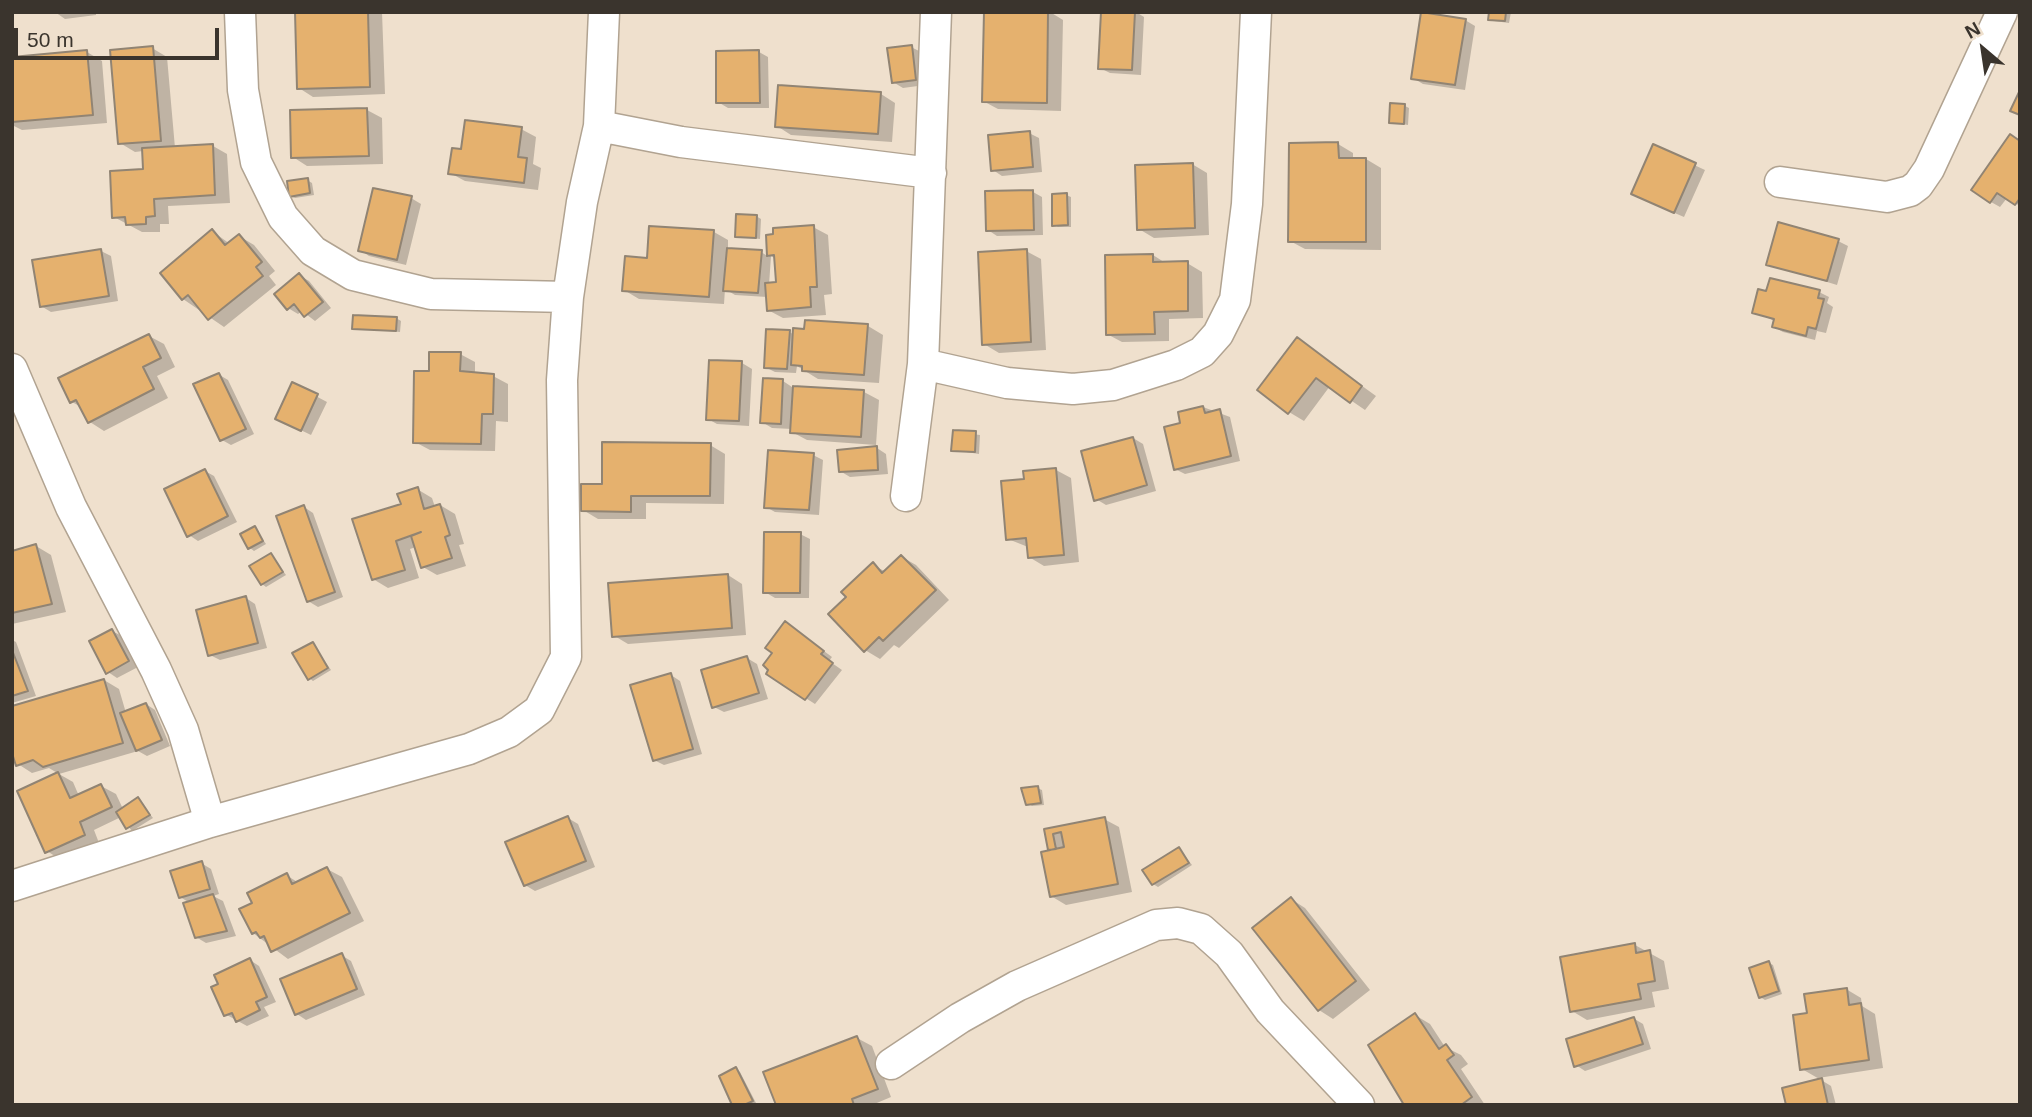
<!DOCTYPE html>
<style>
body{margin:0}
#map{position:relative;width:2032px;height:1117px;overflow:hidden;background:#efe0cd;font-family:Helvetica,sans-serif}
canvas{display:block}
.frame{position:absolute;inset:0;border:14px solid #3a342d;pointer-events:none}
.north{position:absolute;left:1948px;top:14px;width:70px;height:70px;-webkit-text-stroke:5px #efe0cd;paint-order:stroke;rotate:331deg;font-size:19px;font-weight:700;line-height:28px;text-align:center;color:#3a342d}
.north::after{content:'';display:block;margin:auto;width:24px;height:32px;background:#3a342d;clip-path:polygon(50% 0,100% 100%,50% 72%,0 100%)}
.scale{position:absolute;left:14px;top:28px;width:205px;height:32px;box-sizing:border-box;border:4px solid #3a342d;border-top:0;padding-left:9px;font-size:21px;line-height:24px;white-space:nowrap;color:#3a342d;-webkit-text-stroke:5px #efe0cd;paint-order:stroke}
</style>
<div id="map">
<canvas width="2032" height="1117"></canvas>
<div class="frame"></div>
<div class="north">N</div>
<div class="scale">50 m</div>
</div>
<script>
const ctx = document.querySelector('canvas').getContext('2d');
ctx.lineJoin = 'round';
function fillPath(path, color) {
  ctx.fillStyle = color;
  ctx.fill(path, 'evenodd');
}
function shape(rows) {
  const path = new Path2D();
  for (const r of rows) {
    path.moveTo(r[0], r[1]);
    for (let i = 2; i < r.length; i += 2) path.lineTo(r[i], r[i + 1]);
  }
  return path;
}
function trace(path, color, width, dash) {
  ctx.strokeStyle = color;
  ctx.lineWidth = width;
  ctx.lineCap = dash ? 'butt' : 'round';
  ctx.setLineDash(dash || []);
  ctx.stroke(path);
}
fillPath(shape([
 [55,12,96,12,96,15,65,19],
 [297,12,382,12,385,94,313,97,299,88],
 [985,12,1050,12,1063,20,1061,111,998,109,983,101],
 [1103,12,1136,12,1144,17,1141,75,1110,73,1100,68],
 [1491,12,1511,12,1509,23,1494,21,1490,19],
 [1465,20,1475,26,1465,90,1423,84,1413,78],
 [911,47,921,52,925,85,903,88,893,82],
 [152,48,167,57,175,148,213,146,227,154,230,203,168,206,169,224,160,224,160,232,142,232,114,217,145,171,143,151,135,152,120,143],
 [87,52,102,61,107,123,22,130,12,125,12,58],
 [759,52,768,57,769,108,728,108,718,102],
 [881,94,895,103,892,142,791,135,777,126],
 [1405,106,1409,108,1408,125,1391,122],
 [367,110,382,118,383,164,307,166,293,157],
 [521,129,536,137,533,164,541,168,538,190,465,181,450,173,463,151],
 [1029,133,1039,138,1042,172,1002,176,993,170],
 [2020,142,2020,206,2007,198,2000,207,1991,202],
 [1338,144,1353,153,1353,159,1366,159,1381,168,1381,250,1305,249,1290,241],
 [1653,146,1705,170,1684,217,1642,199],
 [1192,164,1207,173,1209,235,1154,238,1139,229],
 [307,180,312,183,314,195,295,198,290,196],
 [1033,192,1042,197,1043,235,997,236,988,230],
 [1066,195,1071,197,1071,227,1058,227,1054,224],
 [411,198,421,204,406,265,369,256,360,250],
 [756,216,761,219,760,239,737,236],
 [813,227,828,235,832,294,824,295,826,315,783,318,768,310,767,297,735,295,725,289,724,304,639,299,624,290,648,259,714,232,728,240,728,250,761,252,769,257,768,236],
 [771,256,776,259,778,284,769,285],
 [212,231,230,244,239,236,254,245,275,271,269,276,276,285,224,327,183,299,163,273],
 [1838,241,1848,246,1837,285,1768,264],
 [101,251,111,256,118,301,51,312,41,306],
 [1026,251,1041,259,1046,350,999,353,984,344],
 [1153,255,1167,264,1187,263,1202,272,1203,318,1169,319,1169,341,1122,342,1107,334],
 [299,275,309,281,331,308,315,321,302,311,298,314,288,308],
 [1819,292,1829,297,1827,303,1833,307,1826,333,1817,331,1815,340,1783,332,1774,327,1775,321,1754,312],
 [396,318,401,321,400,332,354,328],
 [868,326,883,335,879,383,818,379,797,366,796,373,775,372,765,367,789,332,795,335],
 [149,336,164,344,175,367,157,376,168,398,104,431,90,422,83,408,72,402],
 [1297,339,1376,396,1365,410,1330,386,1304,421,1289,412],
 [460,354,475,362,475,374,493,376,508,384,508,422,496,421,495,451,430,450,415,442,431,373],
 [710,362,742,363,752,369,749,426,717,424,708,419],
 [218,374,228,380,254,434,231,445,222,440],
 [783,381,792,387,864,392,879,400,876,445,807,440,792,432,792,429,772,428,762,422],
 [293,384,327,402,311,435,286,423],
 [1203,407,1230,417,1240,461,1185,474,1175,469,1182,424],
 [955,432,980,435,979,454,953,450],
 [1133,438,1143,444,1156,491,1106,505,1096,499],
 [710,445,725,454,724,504,646,503,646,519,598,519,583,510,604,486],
 [877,448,886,454,888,474,850,477,840,471],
 [813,455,823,460,819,515,775,512,766,507],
 [1056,470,1071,478,1079,562,1044,566,1029,557,1028,547,1008,539,1026,480],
 [205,471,214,476,237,522,198,541,189,535],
 [417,489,432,498,435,507,440,505,455,514,464,544,459,545,466,566,437,575,423,567,416,547,410,549,419,578,388,588,373,579,403,505],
 [304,507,313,513,343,597,318,607,308,601],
 [255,528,266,544,254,551,250,548],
 [800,534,810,539,809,598,775,598,765,592],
 [36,546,51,555,66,612,12,624,12,553],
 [271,555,286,575,266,587,262,584],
 [902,557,916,565,949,600,899,648,894,645,880,659,865,650,849,597,873,565,886,572],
 [728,575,742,584,746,635,628,644,613,635],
 [246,598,255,604,267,648,220,660,210,655],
 [786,623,832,657,829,661,842,670,815,704,768,674],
 [112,631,122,636,138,667,117,678,108,672],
 [12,640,16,642,36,696,12,703],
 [313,644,331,670,313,681,309,678],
 [747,658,757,664,768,699,724,712,714,707],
 [671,675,680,681,702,754,664,765,654,760],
 [104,680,119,689,126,713,146,704,155,710,170,746,147,756,138,751,59,774,73,782,79,796,101,786,116,794,123,809,138,799,153,818,132,831,121,817,94,830,99,843,61,860,47,851,59,774,49,768,32,773,18,764],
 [1037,788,1042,790,1044,805,1032,806,1027,803],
 [568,818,578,824,595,867,535,891,525,885],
 [1104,819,1119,827,1132,892,1066,905,1051,896,1051,852,1046,831],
 [1179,849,1192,865,1158,887,1153,884],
 [201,863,211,869,219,894,213,896,223,901,236,936,206,943,196,937,190,903,180,897],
 [327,869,342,877,364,921,288,959,253,933,254,904,286,875,299,883],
 [1291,899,1305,908,1370,990,1333,1019,1319,1010],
 [1635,945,1664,961,1669,989,1652,992,1655,1007,1587,1020,1572,1011],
 [341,955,351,961,365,995,306,1020,297,1014],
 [250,960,259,966,276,1002,264,1007,269,1016,247,1026,225,1014],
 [1769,963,1773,965,1782,994,1765,1000,1760,997],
 [1846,989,1861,998,1862,1006,1875,1014,1883,1068,1818,1078,1831,1086,1836,1105,1788,1105,1821,1080,1802,1069,1809,1015],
 [1415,1015,1430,1024,1445,1047,1461,1055,1468,1064,1461,1069,1485,1105,1407,1105],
 [1633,1018,1643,1024,1651,1049,1585,1071,1576,1065],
 [857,1038,872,1046,891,1097,872,1105,778,1105],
 [736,1069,740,1072,756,1103,734,1105]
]), '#0003');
const building = shape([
 [295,12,368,12,370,87,297,89,295,12],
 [984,12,1048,12,1047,103,982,102,984,12],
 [1101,12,1135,12,1132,70,1098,69,1101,12],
 [1421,12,1466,19,1455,85,1411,79,1421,12],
 [1489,12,1506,12,1505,21,1488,20,1489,12],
 [912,45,916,80,892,83,887,48,912,45],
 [153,46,161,141,118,144,110,50,153,46],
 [87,50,93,115,12,122,12,57,87,50],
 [759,50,760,103,716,103,716,51,759,50],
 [778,85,881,92,878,134,775,127,778,85],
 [2020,90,2020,115,2010,111,2020,90],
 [1390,103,1405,104,1404,124,1389,123,1390,103],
 [367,108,369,156,291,158,290,110,367,108],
 [465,120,522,127,518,157,527,158,524,183,448,174,452,148,461,149,465,120],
 [1030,131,1033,167,991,171,988,135,1030,131],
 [2010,134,2020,141,2020,198,2015,205,1997,193,1990,203,1971,190,2010,134],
 [1338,142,1339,158,1366,158,1366,242,1288,242,1289,143,1338,142],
 [213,144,215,195,154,199,155,216,146,217,146,224,126,225,125,217,112,218,110,171,143,169,142,148,213,144],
 [1653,144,1696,163,1674,213,1631,194,1653,144],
 [1193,163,1195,228,1137,230,1135,165,1193,163],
 [308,178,310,193,289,197,287,181,308,178],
 [373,188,412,196,397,260,358,251,373,188],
 [1033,190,1034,230,986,231,985,191,1033,190],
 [1067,193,1068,225,1052,226,1052,194,1067,193],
 [736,214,757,215,756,238,735,237,736,214],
 [1778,222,1839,239,1827,281,1766,265,1778,222],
 [814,225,817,287,810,287,811,307,767,311,765,283,776,282,774,255,767,256,766,235,773,234,773,228,814,225],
 [649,226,714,230,709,297,622,291,625,256,647,258,649,226],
 [212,229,225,245,239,234,262,262,256,267,263,276,208,320,188,295,182,300,160,273,212,229],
 [727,248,762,250,758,293,723,291,727,248],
 [101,249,109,296,40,307,32,260,101,249],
 [1027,249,1031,342,982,345,978,252,1027,249],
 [1153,254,1153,262,1188,261,1188,311,1154,312,1155,334,1106,335,1105,255,1153,254],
 [299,273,323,302,304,317,294,304,287,310,274,294,299,273],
 [1770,278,1820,290,1818,298,1824,299,1816,329,1808,327,1806,336,1772,327,1774,319,1752,313,1758,289,1766,291,1770,278],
 [353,315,397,317,396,331,352,329,353,315],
 [805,320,868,324,864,375,802,371,802,366,791,365,793,328,804,329,805,320],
 [766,329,790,330,787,369,764,368,766,329],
 [149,334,161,358,143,367,154,389,88,423,76,400,70,403,58,378,149,334],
 [1297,337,1362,386,1350,403,1316,378,1288,414,1257,390,1297,337],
 [429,352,461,352,460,371,494,374,493,414,482,414,481,444,413,443,414,371,429,371,429,352],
 [709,360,742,361,739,421,706,420,709,360],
 [219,373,246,429,220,441,193,384,219,373],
 [763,378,783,379,781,424,760,423,763,378],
 [292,382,318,394,301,431,275,419,292,382],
 [793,386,864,390,861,437,790,433,793,386],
 [1203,406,1205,413,1220,409,1231,456,1174,470,1164,427,1180,423,1178,412,1203,406],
 [953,430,976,431,975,452,951,451,953,430],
 [1133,437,1147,485,1094,501,1081,451,1133,437],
 [602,442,711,443,710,496,631,496,631,512,581,511,581,484,602,484,602,442],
 [877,446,878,470,839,472,837,450,877,446],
 [768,450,814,453,809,510,764,508,768,450],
 [1056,468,1064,555,1028,558,1026,538,1006,540,1001,481,1024,479,1023,471,1056,468],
 [205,469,228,516,187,537,164,489,205,469],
 [418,487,424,509,440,504,450,535,445,537,452,558,421,568,411,536,421,532,396,541,405,570,372,580,352,519,401,504,397,494,418,487],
 [304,505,335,592,307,602,276,516,304,505],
 [255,526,263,541,248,549,240,534,255,526],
 [764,532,801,532,800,593,763,593,764,532],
 [36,544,52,604,12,613,12,551,36,544],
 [271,553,283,572,261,585,249,566,271,553],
 [901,555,936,590,883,641,879,637,864,652,828,614,846,597,841,592,873,562,882,573,901,555],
 [728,574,732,628,612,637,608,583,728,574],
 [246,596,258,643,208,656,196,610,246,596],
 [785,621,824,651,821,654,833,663,805,700,766,674,768,670,763,665,772,653,765,648,785,621],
 [112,629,129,661,106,674,89,641,112,629],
 [313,642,328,668,308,680,292,653,313,642],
 [12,650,28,691,12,696,12,650],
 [747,656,759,693,712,708,701,670,747,656],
 [671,673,693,749,653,761,630,685,671,673],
 [104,679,123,743,43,767,33,760,16,766,12,753,12,706,104,679],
 [146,703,162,740,136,751,120,713,146,703],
 [58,772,70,798,101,784,112,807,80,822,85,835,45,853,17,791,58,772],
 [1038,786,1041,803,1026,805,1021,788,1038,786],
 [138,797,150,815,126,829,116,812,138,797],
 [568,816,586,861,524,886,505,842,568,816],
 [1105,817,1118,884,1050,897,1041,852,1064,847,1061,832,1053,834,1056,849,1048,850,1044,829,1105,817],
 [1179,847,1189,863,1152,885,1142,870,1179,847],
 [202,861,210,889,179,898,170,871,202,861],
 [327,867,350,913,271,952,264,936,260,938,256,932,252,934,239,909,252,903,247,893,287,873,292,884,327,867],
 [213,894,227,931,195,938,183,903,213,894],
 [1291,897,1356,981,1318,1011,1252,928,1291,897],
 [1635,943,1636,953,1650,950,1655,981,1638,984,1641,999,1570,1012,1560,957,1635,943],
 [342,953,357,989,295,1015,280,979,342,953],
 [250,958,267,997,256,1002,260,1010,236,1022,232,1013,224,1016,211,987,218,984,214,975,250,958],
 [1769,961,1779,991,1759,998,1749,968,1769,961],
 [1847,988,1849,1005,1861,1003,1869,1060,1800,1070,1793,1015,1807,1013,1804,994,1847,988],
 [1415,1013,1439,1049,1446,1044,1454,1055,1447,1060,1472,1097,1461,1105,1404,1105,1368,1045,1415,1013],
 [1634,1017,1643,1044,1574,1067,1566,1039,1634,1017],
 [857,1036,878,1089,852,1099,854,1105,776,1105,763,1072,857,1036],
 [736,1067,753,1101,744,1105,732,1105,719,1076,736,1067],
 [1822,1078,1828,1105,1786,1105,1782,1088,1822,1078]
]);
fillPath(building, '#e5b16e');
trace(building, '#918473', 2);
const minor = shape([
 [240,12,243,90,256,162,283,217,313,251,353,275,431,294,568,297],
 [599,126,681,142,931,173],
 [1780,182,1887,197,1910,191,1918,185,1929,169,2002,12],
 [923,364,1007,383,1073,389,1113,385,1176,365,1202,352,1218,334,1235,300,1247,204,1256,12],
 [12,369,71,507,156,670,183,730,210,822],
 [906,496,923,364,936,12],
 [12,886,210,822,469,749,509,732,539,710,566,657,562,380,568,297,582,202,599,126,604,12],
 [891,1064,960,1018,1017,986,1156,925,1178,923,1201,929,1229,954,1270,1011,1359,1105]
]);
trace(minor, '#b1a391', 33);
trace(minor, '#fff', 30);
</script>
